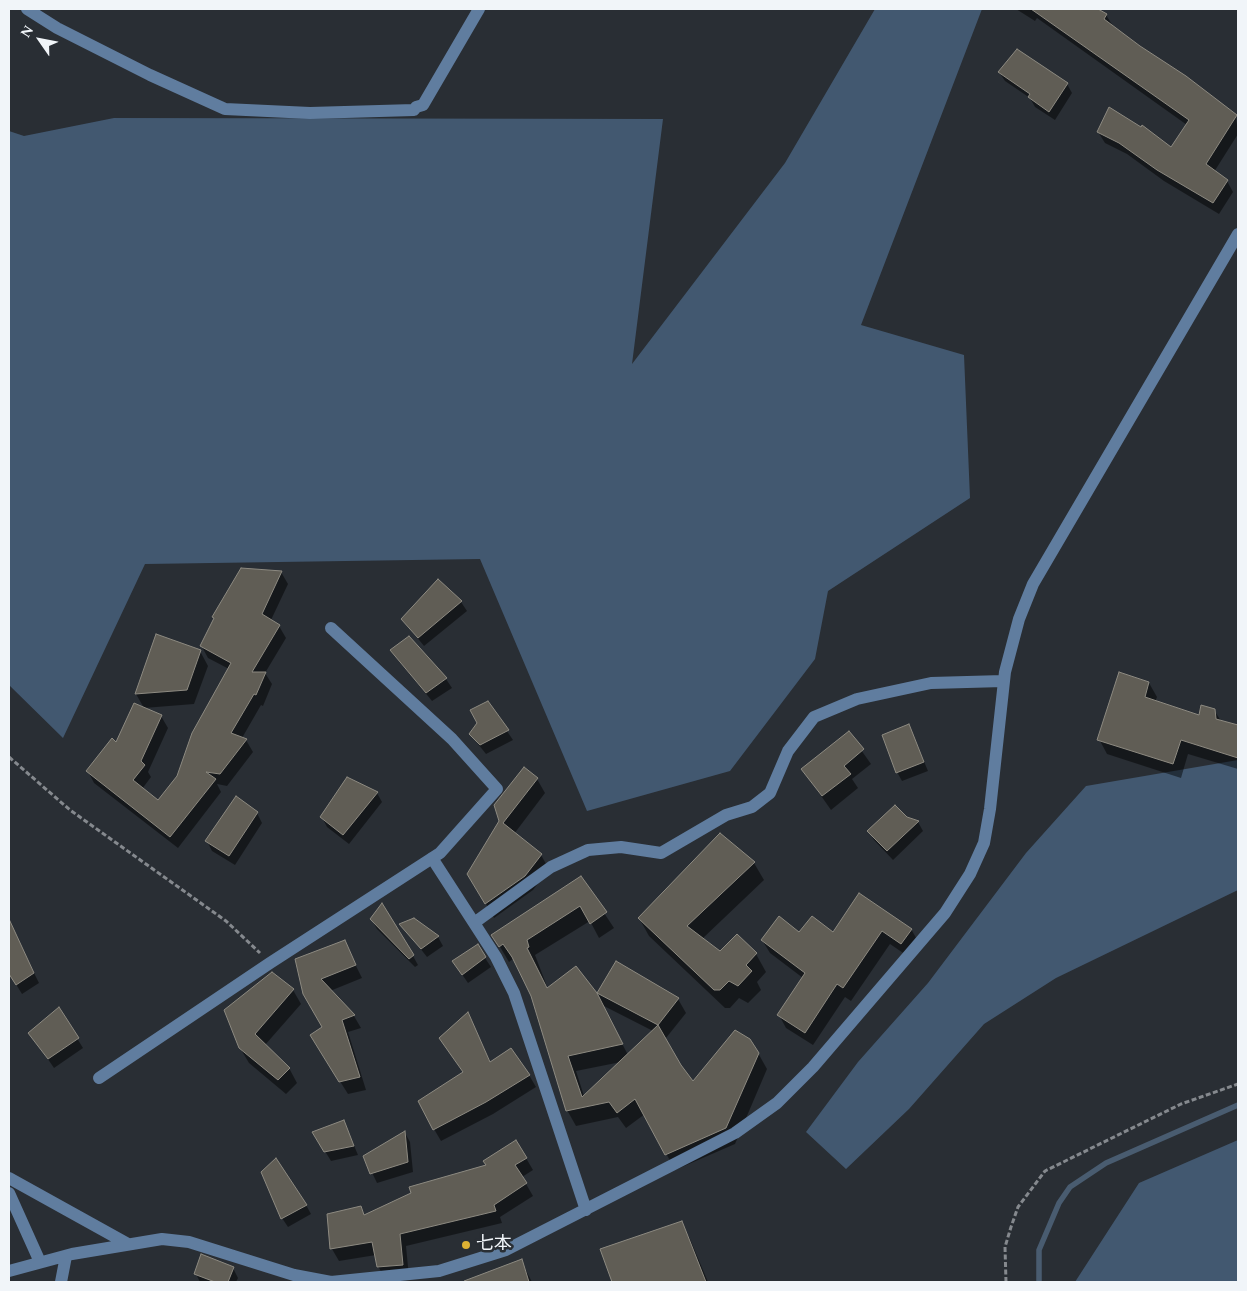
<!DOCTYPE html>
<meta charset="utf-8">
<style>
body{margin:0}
#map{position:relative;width:1247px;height:1291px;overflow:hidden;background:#292e34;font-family:Spectral,serif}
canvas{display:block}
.frame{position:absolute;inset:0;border:10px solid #f1f5f9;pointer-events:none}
.north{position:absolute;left:15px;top:15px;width:50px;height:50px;-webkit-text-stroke:4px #292e34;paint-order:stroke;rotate:303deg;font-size:14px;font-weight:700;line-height:20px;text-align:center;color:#f1f5f9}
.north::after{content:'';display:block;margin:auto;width:18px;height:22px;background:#f1f5f9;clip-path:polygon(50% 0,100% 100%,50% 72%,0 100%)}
</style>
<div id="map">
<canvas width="1247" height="1291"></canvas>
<div class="frame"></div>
<div class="north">N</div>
</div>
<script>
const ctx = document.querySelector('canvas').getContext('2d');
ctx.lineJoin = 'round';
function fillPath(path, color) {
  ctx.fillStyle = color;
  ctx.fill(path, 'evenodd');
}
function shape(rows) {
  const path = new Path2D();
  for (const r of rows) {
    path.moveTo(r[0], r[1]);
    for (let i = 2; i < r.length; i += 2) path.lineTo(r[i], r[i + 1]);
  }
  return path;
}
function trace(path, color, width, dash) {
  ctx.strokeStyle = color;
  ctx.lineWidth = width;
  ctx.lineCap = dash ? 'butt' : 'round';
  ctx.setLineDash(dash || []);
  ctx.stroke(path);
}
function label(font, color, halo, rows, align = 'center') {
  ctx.font = font + ' Spectral,"Noto Sans JP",serif';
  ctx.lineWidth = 5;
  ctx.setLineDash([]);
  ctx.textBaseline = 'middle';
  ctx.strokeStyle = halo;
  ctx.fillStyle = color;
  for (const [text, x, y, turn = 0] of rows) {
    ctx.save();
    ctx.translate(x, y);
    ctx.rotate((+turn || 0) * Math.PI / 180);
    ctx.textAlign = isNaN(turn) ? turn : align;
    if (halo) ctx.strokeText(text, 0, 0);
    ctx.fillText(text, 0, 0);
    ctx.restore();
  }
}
fillPath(shape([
 [875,9,982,9,861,325,964,355,970,498,828,591,815,659,730,771,587,811,480,559,145,564,63,738,9,685,9,131,24,136,114,118,663,119,632,364,785,163],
 [1238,760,1238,890,1056,978,984,1024,909,1109,846,1169,806,1132,858,1062,928,983,1026,853,1086,786],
 [1238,1140,1238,1282,1075,1282,1139,1183]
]), '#425870');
fillPath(shape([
 [1016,9,1096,9,1106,15,1113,26,1236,116,1238,134,1214,172,1227,181,1233,192,1219,214,1164,181,1127,154,1105,143,1098,132,1172,149,1187,125,1037,18,1035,21],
 [999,72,1067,84,1072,93,1055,120,1035,107,1030,98,1005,81],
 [281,572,288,584,271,620,279,626,286,638,265,673,272,684,263,706,261,705,242,738,246,740,253,752,227,786,217,784,221,792,178,848,94,783,88,771,117,744,161,716,168,728,148,772,151,777,142,789,158,802,178,776,229,669,208,658,201,645,215,620,214,617],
 [461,602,467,611,424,646,402,619],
 [409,637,446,679,452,688,432,701,391,651],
 [200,651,208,666,194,704,144,708,136,694],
 [1149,683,1157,697,1155,702,1199,716,1214,710,1221,721,1238,727,1238,769,1188,754,1181,778,1107,754,1099,739],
 [488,703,513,740,486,754,470,734,477,725],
 [909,726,928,771,902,781,897,772],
 [849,733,871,764,852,779,858,788,831,810,803,770],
 [524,769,537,779,545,793,514,834,541,855,549,869,533,890,494,918,469,874,500,821],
 [377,793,382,802,349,844,327,827,322,817],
 [257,813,262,823,235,865,212,851,207,841],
 [906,818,918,822,923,831,893,860,874,840,869,831],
 [754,863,764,880,702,939,720,953,737,935,756,954,766,972,757,982,761,990,748,1003,739,998,730,1008,725,1008,649,936,639,918],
 [581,878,614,928,599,938,590,921,535,955,548,989,597,995,617,963,678,999,686,1013,666,1038,662,1036,680,1066,693,1083,758,1053,767,1069,735,1144,675,1170,645,1114,626,1128,618,1117,576,1126,567,1110,532,995,513,959,509,962,493,935],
 [602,1005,653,1031,628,1055],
 [621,1062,584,1096,576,1071],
 [371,919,413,956,418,965,415,967,377,929],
 [413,919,438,937,443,946,427,957,401,924],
 [911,929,919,943,909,957,890,944,851,1001,845,997,813,1045,786,1028,779,1015,803,978,770,953,762,940,800,934],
 [18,941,39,983,22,994,9,973,9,947],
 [344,942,362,978,330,991,354,1016,361,1028,348,1032,366,1090,348,1094,319,1048,323,1027,304,993],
 [477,946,491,967,468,983,459,970],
 [293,990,301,1004,265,1045,289,1068,297,1083,286,1094,249,1063,240,1048],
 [59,1009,83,1048,54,1068,30,1033],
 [468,1014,491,1063,529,1075,536,1087,493,1114,441,1141,434,1129,463,1073,440,1038],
 [344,1122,358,1155,331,1161,314,1133],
 [405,1133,410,1142,413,1172,377,1183,364,1156],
 [526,1158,533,1170,522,1177,533,1196,500,1217,502,1223,406,1246,409,1277,385,1279,378,1266,376,1255,339,1261,332,1249,328,1215,360,1207,365,1216],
 [306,1205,311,1214,288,1227,282,1218],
 [681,1223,690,1239,708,1282,613,1282,601,1250],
 [521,1261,532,1282,464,1282,492,1274],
 [233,1268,238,1278,236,1282,200,1282,196,1274]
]), '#0007');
trace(shape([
 [1039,1282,1039,1250,1059,1203,1070,1187,1106,1163,1238,1105]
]), '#495c70', 5.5);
const building = shape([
 [1031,9,1098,9,1107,14,1104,19,1140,46,1186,76,1237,115,1206,164,1228,180,1213,203,1157,170,1119,143,1097,132,1109,107,1141,127,1142,125,1171,147,1189,120,1031,9],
 [1017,49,1068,83,1049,112,1028,97,1030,94,998,72,1017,49],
 [241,568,282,571,262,614,280,625,252,672,266,672,256,695,254,694,231,733,247,739,220,774,206,772,216,779,170,837,86,771,112,738,116,742,134,703,162,715,141,761,145,765,133,780,158,800,177,776,192,733,231,663,200,646,214,618,212,617,241,568],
 [438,579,462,601,418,638,401,619,438,579],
 [156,634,201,650,187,690,135,694,156,634],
 [409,636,447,678,426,693,390,650,409,636],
 [1119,672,1149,682,1145,697,1199,715,1201,705,1215,709,1216,719,1238,725,1238,758,1181,740,1173,764,1097,740,1119,672],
 [488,701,509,730,480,745,469,734,477,723,470,710,488,701],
 [909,724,924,762,896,773,882,735,909,724],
 [849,731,864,749,844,766,851,774,822,796,801,769,849,731],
 [524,767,538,778,503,823,542,854,525,876,485,904,467,874,499,821,494,805,524,767],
 [347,777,378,792,343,835,320,817,347,777],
 [236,796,258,812,229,856,205,841,236,796],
 [895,805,907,817,919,821,887,851,867,831,895,805],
 [720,833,755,862,687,926,720,951,737,934,757,953,746,965,752,971,738,986,729,981,720,990,714,990,638,918,720,833],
 [581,876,607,912,590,924,580,906,527,940,529,947,527,948,547,988,576,966,597,993,623,1044,568,1056,582,1097,658,1025,681,1065,693,1081,735,1030,750,1039,759,1053,726,1128,665,1155,635,1099,617,1113,609,1102,566,1111,531,996,512,957,503,944,499,947,491,935,581,876],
 [859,893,912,929,901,944,882,931,843,988,837,984,805,1033,777,1015,805,973,761,940,779,916,799,932,812,916,833,932,859,893],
 [382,903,414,955,409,959,370,919,382,903],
 [414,918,439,936,421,949,399,924,414,918],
 [9,919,34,973,16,985,9,974,9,919],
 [345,940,356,965,321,979,355,1015,342,1020,360,1077,339,1082,310,1035,322,1027,303,994,295,959,345,940],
 [478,944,486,957,462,975,452,961,478,944],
 [616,961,679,998,658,1025,597,993,616,961],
 [272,972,294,989,255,1034,290,1068,278,1080,239,1048,224,1010,272,972],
 [59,1007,79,1038,48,1059,28,1033,59,1007],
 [468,1012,490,1062,511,1048,530,1075,486,1102,433,1130,418,1101,463,1072,439,1038,468,1012],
 [344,1120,354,1146,324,1152,312,1132,344,1120],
 [405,1131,408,1162,370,1174,363,1156,405,1131],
 [516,1140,527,1158,515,1165,527,1183,494,1205,496,1211,400,1234,403,1265,377,1267,372,1242,330,1249,327,1214,361,1206,364,1215,411,1193,409,1187,486,1165,483,1161,516,1140],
 [276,1158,307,1205,281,1219,261,1172,276,1158],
 [682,1221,706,1282,612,1282,600,1249,682,1221],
 [201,1254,234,1267,228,1282,215,1282,194,1274,201,1254],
 [522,1259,529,1282,464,1282,464,1281,522,1259]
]);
fillPath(building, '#605d55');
trace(building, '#8d8a81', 1);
trace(shape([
 [9,757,70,810,226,921,260,953],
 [1006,1282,1005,1247,1011,1227,1018,1207,1045,1171,1181,1104,1238,1084]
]), '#85898e', 3, [5, 2.5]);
trace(shape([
 [27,9,57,28,150,75,225,109,310,113,414,110,416,107,423,105,479,9],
 [432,858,496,957,514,993,586,1210],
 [474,923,551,867,588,850,621,847,661,853,726,815,752,807,770,793,788,751,814,717,857,699,931,683,1003,681],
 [99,1078,270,963,440,853,497,789,452,739,331,628],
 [9,1178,128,1244],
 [9,1193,40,1262],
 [9,1271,72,1254,162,1239,189,1242,294,1275,331,1282,439,1271,506,1250,735,1133,777,1103,813,1067,945,913,970,874,984,843,990,809,1005,672,1019,619,1033,584,1238,234],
 [61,1282,66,1256]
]), '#607d9f', 12);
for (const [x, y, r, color] of [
 [466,1245,5,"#ddb133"]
]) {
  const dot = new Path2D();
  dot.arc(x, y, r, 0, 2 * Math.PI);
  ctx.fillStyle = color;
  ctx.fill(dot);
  trace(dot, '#292e34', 2);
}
label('18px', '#f1f5f9', '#292e34', [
 ["七本",476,1245]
], 'left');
</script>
